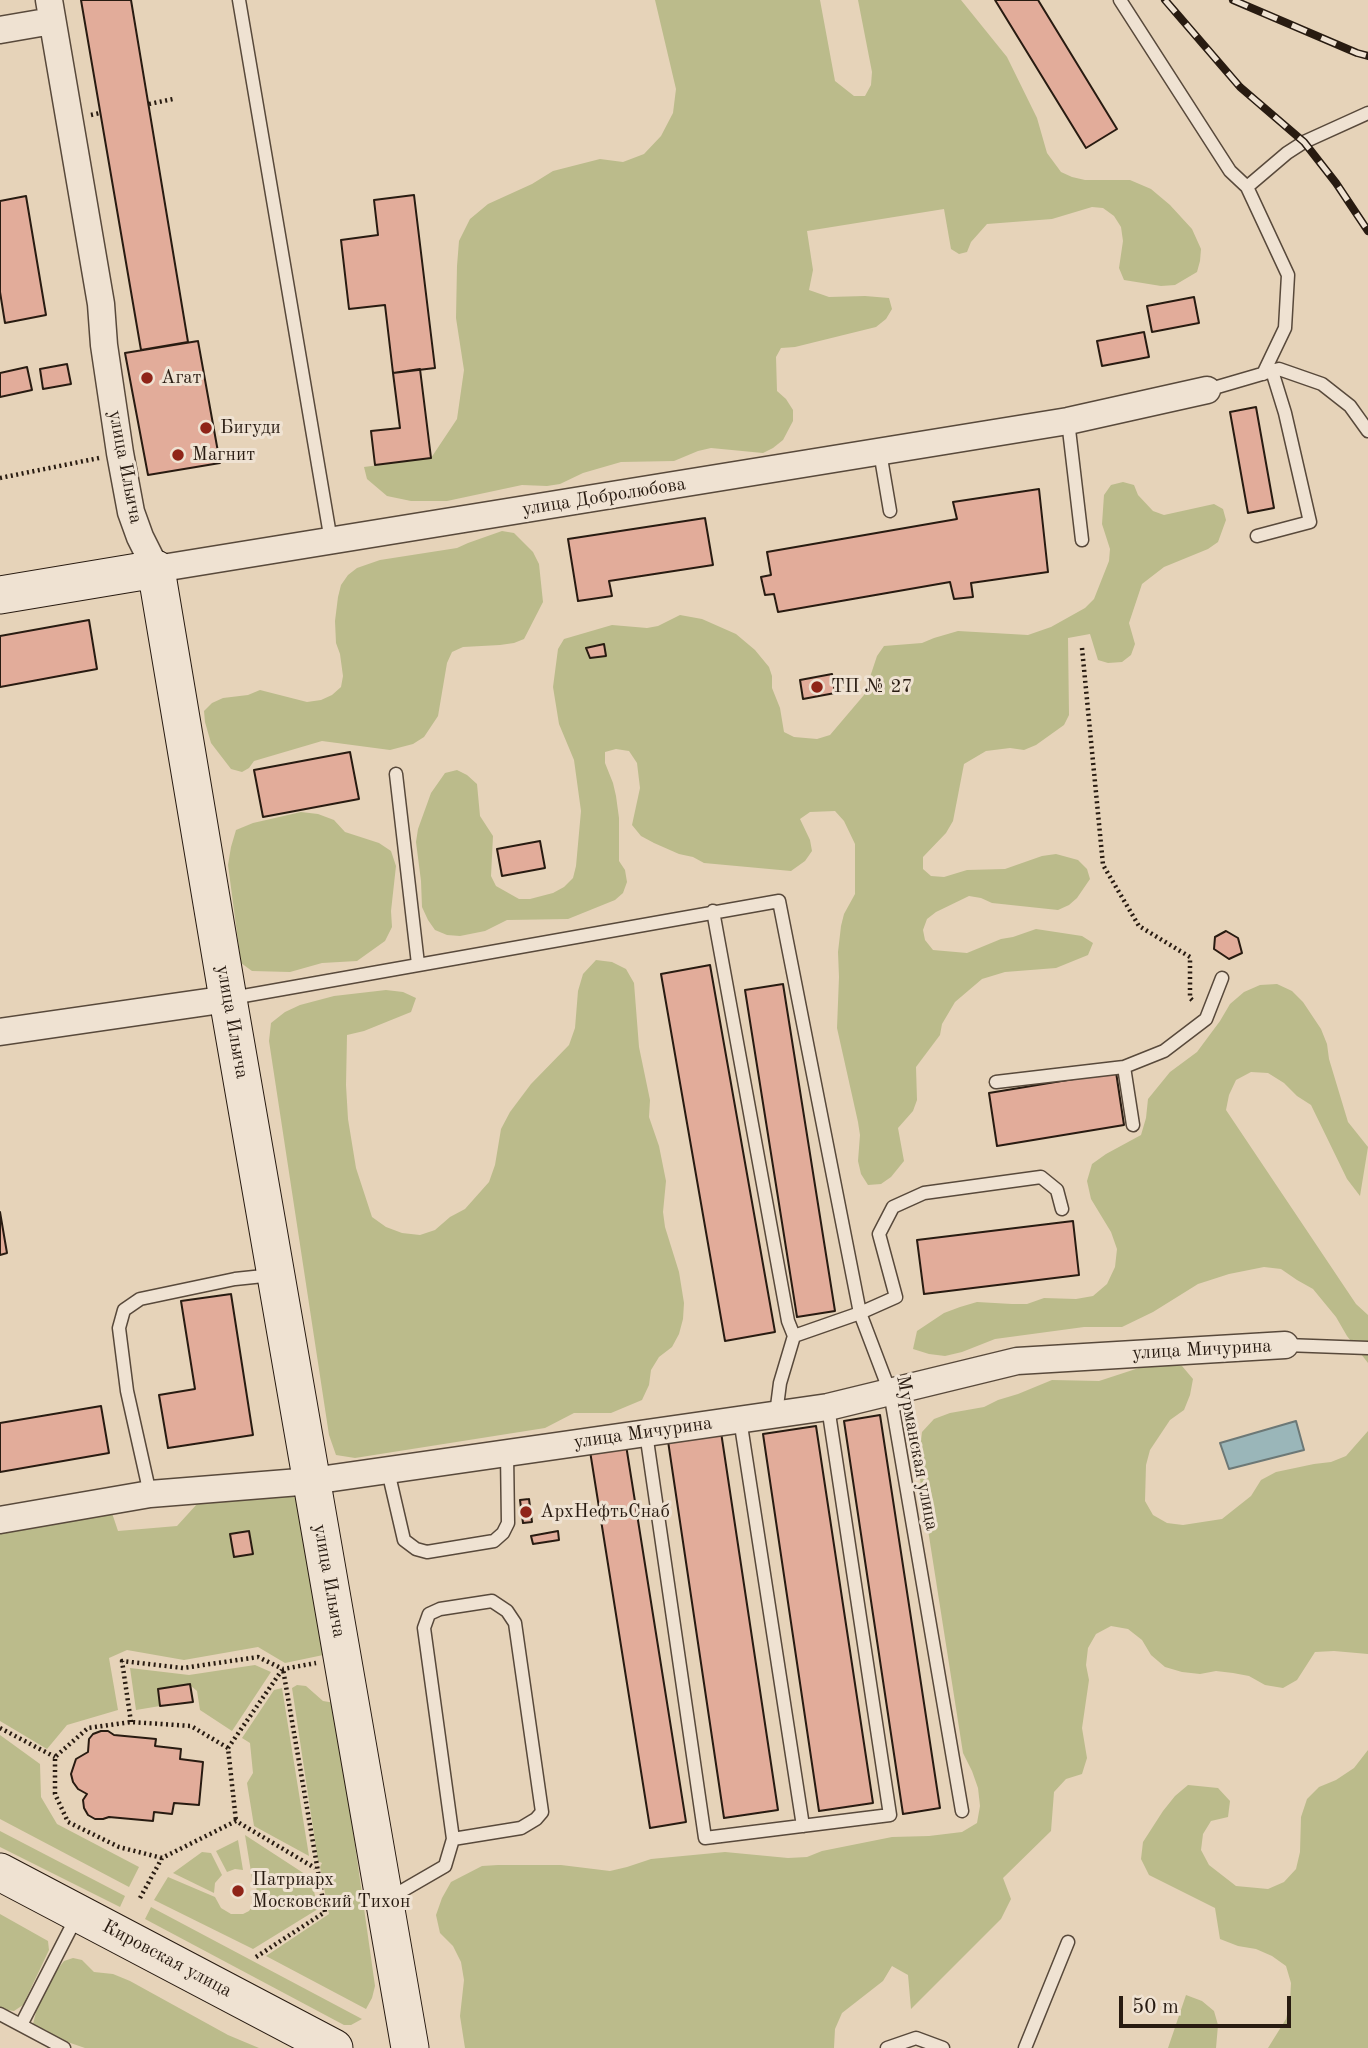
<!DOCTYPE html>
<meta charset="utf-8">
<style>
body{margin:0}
#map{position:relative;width:1368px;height:2048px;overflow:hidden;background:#e6d3b9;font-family:"Old Standard TT",serif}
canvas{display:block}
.scale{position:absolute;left:1119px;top:1996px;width:172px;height:32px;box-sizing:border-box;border:4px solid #281b11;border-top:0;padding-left:9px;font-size:21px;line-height:24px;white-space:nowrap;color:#281b11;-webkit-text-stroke:5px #efe2d2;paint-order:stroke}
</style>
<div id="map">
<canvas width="1368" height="2048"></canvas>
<div class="scale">50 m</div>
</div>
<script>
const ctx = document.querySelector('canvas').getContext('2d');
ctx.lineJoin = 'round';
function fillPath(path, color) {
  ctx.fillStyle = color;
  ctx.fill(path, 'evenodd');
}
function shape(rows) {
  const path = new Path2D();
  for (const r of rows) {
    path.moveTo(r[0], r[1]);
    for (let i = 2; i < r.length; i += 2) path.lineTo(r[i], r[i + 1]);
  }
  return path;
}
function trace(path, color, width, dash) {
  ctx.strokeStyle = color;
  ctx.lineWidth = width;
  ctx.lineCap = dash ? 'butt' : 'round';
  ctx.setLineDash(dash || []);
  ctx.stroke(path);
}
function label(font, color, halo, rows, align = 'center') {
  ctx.font = font + ' "Old Standard TT",serif';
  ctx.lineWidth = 6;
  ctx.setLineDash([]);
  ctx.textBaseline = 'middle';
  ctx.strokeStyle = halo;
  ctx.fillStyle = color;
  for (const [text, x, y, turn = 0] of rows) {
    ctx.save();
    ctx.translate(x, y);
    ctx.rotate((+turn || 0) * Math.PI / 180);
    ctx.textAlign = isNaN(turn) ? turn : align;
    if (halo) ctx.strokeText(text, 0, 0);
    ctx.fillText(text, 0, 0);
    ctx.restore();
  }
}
fillPath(shape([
 [655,0,820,0,835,81,854,96,865,96,871,85,872,72,858,0,961,0,1007,57,1037,118,1047,153,1061,172,1072,177,1085,180,1130,180,1151,189,1170,205,1192,229,1201,249,1200,261,1197,272,1175,285,1161,286,1124,280,1119,268,1123,241,1121,227,1114,216,1103,208,1092,207,1052,219,987,224,971,242,967,252,959,254,951,249,944,209,807,231,813,270,809,290,829,297,865,296,889,298,892,309,886,319,876,327,795,347,781,348,776,357,777,391,786,399,793,410,793,421,783,440,773,448,763,453,711,448,698,451,674,461,621,462,583,473,560,484,547,486,522,485,447,501,411,501,387,496,367,479,364,467,431,458,457,419,464,370,456,318,457,266,459,241,470,219,488,204,532,184,553,171,600,159,623,162,644,154,661,136,673,113,676,89],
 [1123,482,1134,485,1138,495,1153,511,1164,515,1214,504,1223,509,1226,520,1218,542,1208,549,1164,567,1142,584,1129,623,1135,644,1131,655,1122,662,1108,663,1098,660,1090,634,1068,638,1069,715,1064,725,1036,745,1024,750,1010,748,986,751,964,764,953,821,946,833,923,857,923,869,931,876,944,877,967,870,1005,869,1042,856,1056,854,1078,860,1087,869,1090,879,1077,898,1069,905,1058,910,992,903,981,898,969,896,936,912,927,919,923,930,925,940,933,950,967,953,1001,939,1013,937,1036,929,1082,936,1093,943,1088,955,1056,968,1005,972,982,979,955,1002,942,1024,940,1035,916,1067,917,1100,913,1111,898,1128,904,1161,891,1177,881,1184,868,1185,861,1174,858,1161,860,1135,858,1122,837,1028,839,977,838,952,841,926,844,914,855,894,855,844,844,821,835,811,810,812,800,819,810,840,812,851,805,861,791,871,704,863,693,857,679,854,654,843,641,836,632,825,640,788,637,763,629,751,616,749,605,752,605,763,613,783,616,796,619,818,619,861,625,870,627,882,623,893,615,900,568,919,507,920,485,931,460,936,447,935,435,930,428,920,422,907,421,881,416,842,418,829,431,793,445,773,457,770,467,775,477,784,480,816,493,836,491,876,496,886,519,899,530,899,553,893,564,887,573,878,576,866,581,811,574,760,559,724,553,687,558,649,564,639,612,625,647,628,658,626,680,615,702,619,736,634,755,650,769,667,772,676,772,688,780,708,784,732,794,737,817,739,830,735,864,695,877,656,884,646,922,643,934,638,958,631,1028,635,1051,627,1085,608,1094,599,1109,561,1110,549,1102,524,1104,495,1111,485],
 [502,531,514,533,533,552,539,564,543,602,524,639,514,643,500,645,463,647,452,652,447,663,438,716,424,737,413,744,390,750,322,741,254,761,249,768,242,772,231,769,211,743,205,722,204,711,212,703,223,698,248,695,260,690,307,702,321,700,332,695,341,687,343,676,340,654,336,643,335,621,338,597,341,585,348,575,357,568,380,560,457,548,468,543],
 [301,812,318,814,334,820,345,832,379,843,391,851,396,866,391,911,392,927,385,941,357,961,322,963,290,972,252,971,241,963,228,865,231,847,236,830,253,823],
 [596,960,612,962,626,969,634,983,639,1047,650,1100,649,1117,659,1146,666,1181,663,1212,665,1227,679,1272,684,1303,683,1319,679,1334,672,1347,659,1357,651,1370,649,1385,642,1400,611,1413,574,1413,545,1428,355,1458,336,1455,329,1435,269,1041,271,1023,285,1012,300,1005,334,996,386,990,403,992,416,998,411,1012,364,1031,347,1035,346,1085,348,1119,356,1168,372,1217,386,1227,402,1233,420,1235,435,1230,450,1217,465,1209,489,1182,495,1165,501,1129,510,1112,531,1084,569,1045,575,1028,578,991,583,974],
 [1277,984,1292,991,1303,1002,1321,1029,1327,1044,1329,1059,1348,1122,1368,1147,1360,1196,1347,1179,1311,1105,1297,1096,1284,1083,1268,1073,1251,1072,1236,1080,1229,1095,1226,1110,1356,1304,1368,1315,1368,1363,1347,1336,1336,1317,1313,1289,1297,1280,1281,1269,1264,1267,1229,1274,1198,1284,1153,1312,1122,1327,1084,1327,995,1339,962,1352,945,1356,929,1354,913,1349,917,1331,944,1313,960,1307,977,1302,1012,1304,1027,1304,1044,1298,1076,1299,1093,1296,1107,1284,1115,1267,1117,1249,1111,1232,1091,1199,1087,1181,1092,1164,1106,1154,1141,1135,1146,1118,1148,1099,1170,1072,1197,1052,1220,1021,1230,1004,1244,992,1260,985],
 [1166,1364,1182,1366,1193,1379,1190,1395,1184,1410,1170,1420,1150,1450,1146,1465,1145,1501,1153,1515,1167,1523,1183,1525,1222,1519,1251,1496,1261,1480,1276,1472,1314,1464,1331,1462,1346,1456,1368,1431,1368,1654,1334,1651,1315,1652,1297,1680,1283,1688,1265,1685,1249,1676,1233,1673,1216,1671,1200,1674,1182,1672,1165,1667,1151,1655,1142,1640,1128,1629,1111,1626,1096,1634,1088,1648,1086,1665,1089,1680,1082,1728,1087,1758,1082,1774,1066,1779,1054,1792,1051,1831,1003,1878,1011,1899,1001,1919,911,2009,908,1975,892,1966,883,1981,842,2013,835,2029,834,2048,465,2048,460,2016,464,1980,461,1962,453,1946,440,1933,436,1915,442,1898,451,1882,482,1866,498,1865,561,1865,610,1871,627,1867,651,1859,725,1852,788,1858,807,1857,822,1851,892,1837,929,1836,962,1832,977,1823,980,1806,978,1788,972,1771,963,1753,918,1466,922,1432,934,1419,950,1413,984,1407,998,1400,1018,1394,1052,1380,1099,1381,1148,1365],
 [267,1494,293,1496,301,1503,328,1654,285,1663,258,1647,184,1660,127,1650,109,1658,118,1710,67,1725,47,1749,0,1721,0,1529,111,1510,118,1531,177,1526,197,1504],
 [255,1665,271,1672,232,1731,200,1710,197,1691,190,1685,158,1689,160,1706,136,1710,130,1668,189,1675],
 [297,1685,306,1686,323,1701,335,1703,375,1986,372,1998,366,2009,266,1956,329,1914,320,1867,322,1863,318,1861,292,1688],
 [282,1688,309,1856,254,1826,247,1783,253,1773,250,1743,242,1738,274,1690],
 [0,1735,40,1764,41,1797,57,1824,139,1867,129,1887,0,1819],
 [1368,1750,1368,2048,1268,2048,1286,2019,1290,2002,1291,1983,1286,1966,1272,1956,1256,1949,1238,1946,1220,1939,1215,1908,1149,1875,1141,1859,1143,1842,1163,1811,1175,1796,1188,1785,1218,1788,1230,1801,1228,1817,1211,1821,1203,1834,1201,1850,1209,1865,1236,1886,1268,1889,1284,1882,1296,1869,1300,1852,1301,1817,1307,1799,1319,1787,1336,1780,1354,1768],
 [0,1831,125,1896,120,1907,0,1847],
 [245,1835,311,1878,318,1909,253,1949,154,1900,168,1877,215,1897,221,1908,231,1914,243,1914,249,1911,256,1901,258,1895,255,1883,252,1878],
 [238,1840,243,1870,235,1869,227,1872,216,1851],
 [202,1852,211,1853,222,1875,215,1883,214,1893,173,1873],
 [151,1907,362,2019,351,2025,344,2025,145,1919],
 [0,1914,48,1941,49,1950,23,2005,14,2011,0,2009],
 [73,1958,82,1960,94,1972,113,1974,130,1981,228,2035,259,2048,85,2048,53,2037,46,2030,32,2028,37,2008,57,1970,64,1961],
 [1186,1995,1202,2001,1214,2011,1218,2025,1216,2048,1168,2048]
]), '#bbbb8b');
const water = shape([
 [1296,1421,1304,1450,1229,1469,1220,1443,1296,1421]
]);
fillPath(water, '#9ab6b9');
trace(water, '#6c7876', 2);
const building = shape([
 [81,0,131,0,188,342,141,350,81,0],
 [995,0,1038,0,1117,129,1086,148,995,0],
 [414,195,435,368,393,373,385,305,349,309,341,240,378,235,374,200,414,195],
 [26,196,46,315,5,323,0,292,0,201,26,196],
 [1194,297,1199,323,1152,332,1147,306,1194,297],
 [1144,332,1149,357,1102,366,1097,341,1144,332],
 [198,341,220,463,148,475,125,353,198,341],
 [67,364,71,384,43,389,40,369,67,364],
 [27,367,32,390,0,397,0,373,27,367],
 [420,369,431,458,375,465,371,431,400,428,393,373,420,369],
 [1256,407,1274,508,1248,513,1230,412,1256,407],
 [1039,489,1048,572,971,583,973,597,954,599,950,582,778,612,774,594,765,595,761,577,771,575,767,552,957,519,953,502,1039,489],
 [705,518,713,565,609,581,612,596,578,601,568,539,705,518],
 [89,620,97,669,0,687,0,636,89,620],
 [604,644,606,656,590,658,586,648,604,644],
 [832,674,835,693,803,699,800,680,832,674],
 [350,752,359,799,263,817,254,770,350,752],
 [540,841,545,868,502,876,497,849,540,841],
 [1226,931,1238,938,1242,953,1229,959,1214,949,1215,937,1226,931],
 [710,965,775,1332,725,1341,661,974,710,965],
 [783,984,835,1311,797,1317,745,990,783,984],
 [1116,1072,1124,1125,997,1146,989,1093,1116,1072],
 [0,1212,7,1253,0,1255,0,1212],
 [1073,1221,1079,1275,924,1294,917,1240,1073,1221],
 [231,1294,253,1435,168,1448,159,1395,195,1389,181,1301,231,1294],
 [101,1406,109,1453,0,1472,0,1423,101,1406],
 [880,1415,940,1808,903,1814,844,1421,880,1415],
 [816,1426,873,1803,819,1811,763,1434,816,1426],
 [721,1432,778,1810,724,1818,668,1441,721,1432],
 [626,1445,686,1822,650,1828,590,1451,626,1445],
 [529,1499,532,1522,523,1523,520,1500,529,1499],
 [249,1531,253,1554,234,1557,230,1534,249,1531],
 [558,1531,559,1540,533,1544,531,1536,558,1531],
 [190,1684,193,1702,160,1706,158,1689,190,1684],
 [101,1731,108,1731,114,1735,156,1739,155,1746,181,1749,180,1759,203,1762,199,1805,174,1803,172,1814,154,1812,153,1821,109,1817,103,1819,95,1819,88,1815,84,1808,83,1800,87,1794,78,1789,73,1782,71,1774,76,1759,88,1752,89,1739,93,1734,101,1731]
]);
fillPath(building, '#e2ac9a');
trace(building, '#281b11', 2);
const lane = shape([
 [239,0,331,541],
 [1120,0,1230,171,1247,187,1288,275,1285,328,1263,374],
 [1247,187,1287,153,1304,142,1368,113],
 [1207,390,1279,369,1322,384,1350,406,1368,431],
 [1068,421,1082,540],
 [880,452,890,511],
 [1257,536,1310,522,1285,413,1272,371],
 [396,774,418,964],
 [713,911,788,1321,794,1336],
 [232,998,779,901,860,1313,890,1392,962,1811],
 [1124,1067,1164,1051,1206,1019,1222,978],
 [996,1082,1124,1067,1133,1125],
 [1285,1345,1368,1348],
 [776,1414,780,1383,794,1336,860,1313,896,1297,879,1234,893,1207,924,1193,1041,1177,1057,1190,1062,1209],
 [740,1419,803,1826],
 [646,1433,705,1838,890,1815,828,1407],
 [388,1471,404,1540,416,1549,427,1552,494,1541,503,1533,508,1523,507,1453],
 [150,1494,127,1391,119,1328,124,1310,140,1299,235,1279,273,1275],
 [388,1899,445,1866,453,1839,424,1628,429,1614,440,1609,492,1601,507,1611,515,1623,542,1812,536,1819,521,1828,453,1839],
 [0,2014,64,2048],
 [21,2025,77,1916],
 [887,2048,916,2038,943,2048],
 [1025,2048,1068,1942]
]);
const street = shape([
 [49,0,101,304,104,345,120,453,131,512,140,537,156,569,1068,421,1207,390],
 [0,30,52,21],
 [0,1032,228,999],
 [0,1520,150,1494,312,1481,828,1407,1017,1361,1285,1345]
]);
const secondary = shape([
 [0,595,156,569,228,999,410,2048],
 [0,1872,334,2048]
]);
trace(lane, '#58493b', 15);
trace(street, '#58493b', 29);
trace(secondary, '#281b11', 39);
trace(shape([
 [149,104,173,99],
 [91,115,100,113],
 [0,478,99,458],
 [1082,648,1103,865,1139,926,1190,957,1190,998,1194,1002],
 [131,1722,122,1661,183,1668,258,1657,283,1669,316,1663],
 [0,1728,55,1757],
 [228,1748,282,1670],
 [162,1858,119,1847,68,1822,55,1794,55,1757,88,1728,131,1722,191,1726,228,1748,236,1821],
 [140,1898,162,1858,236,1821,315,1868],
 [256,1957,325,1912,283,1669]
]), '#281b11', 4.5, [2, 3.5]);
trace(lane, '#efe2d2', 12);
trace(street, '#efe2d2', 26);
trace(secondary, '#efe2d2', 37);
const rail = shape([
 [1165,0,1240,87,1304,142,1336,183,1368,231],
 [1233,0,1357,53,1368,56]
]);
trace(rail, '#281b11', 8);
trace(rail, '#efe2d2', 5, [16]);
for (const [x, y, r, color] of [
 [147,378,7,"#8f2418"],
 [206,428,7,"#8f2418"],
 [178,455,7,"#8f2418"],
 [817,687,7,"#8f2418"],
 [526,1512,7,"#8f2418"],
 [238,1891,7,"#8f2418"]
]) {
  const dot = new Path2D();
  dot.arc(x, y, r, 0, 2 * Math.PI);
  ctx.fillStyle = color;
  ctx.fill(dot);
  trace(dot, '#efe2d2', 2.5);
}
label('19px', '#281b11', '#efe2d2', [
 ["Агат",161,378],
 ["Бигуди",220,428],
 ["Магнит",192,455],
 ["ТП № 27",831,687],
 ["АрхНефтьСнаб",540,1512],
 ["Патриарх",252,1880],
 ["Московский Тихон",252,1902]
], 'left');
label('19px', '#281b11', '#efe2d2', [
 ["улица Ильича",125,467,79],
 ["улица Добролюбова",604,497,-9],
 ["улица Ильича",232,1022,80],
 ["улица Мичурина",1202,1350,-3],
 ["улица Мичурина",643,1433,-8],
 ["Мурманская улица",917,1453,79],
 ["улица Ильича",329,1581,80],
 ["Кировская улица",167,1959,28]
]);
</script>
